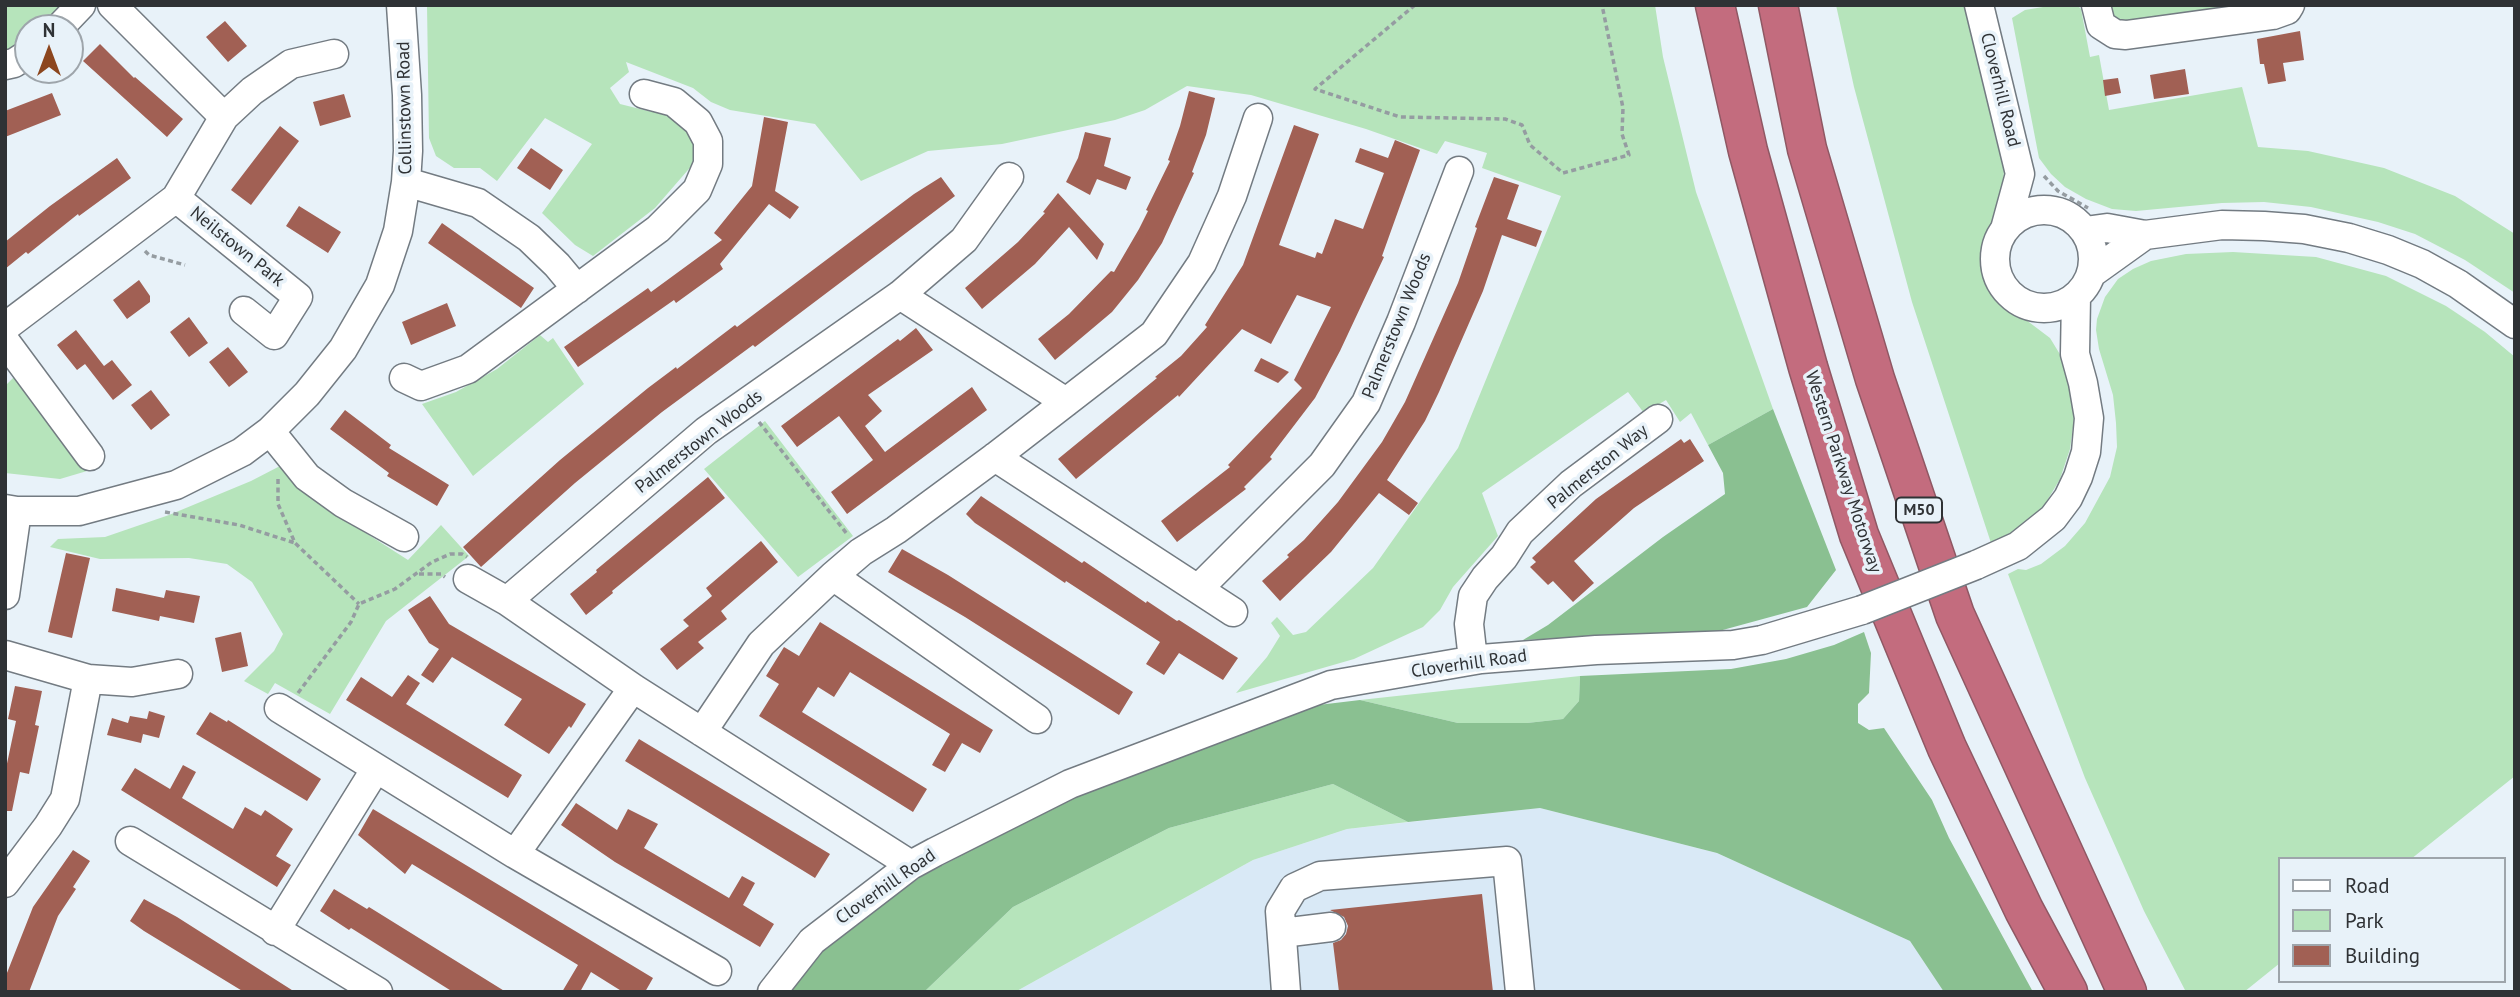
<!DOCTYPE html>
<style>
body{margin:0}
#map{position:relative;width:2520px;height:997px;overflow:hidden;background:#e8f2f9;font-family:"PT Sans",sans-serif}
canvas{display:block}
.frame{position:absolute;inset:0;border:7px solid #2f3235;pointer-events:none}
.legend{position:absolute;left:2278px;top:857px;width:228px;height:126px;box-sizing:border-box;background:#e8f2f9;border:2px solid #9ea5ab;margin:0;padding:9px 12px;list-style:none;font-size:21px;color:#2f3235}
.legend li{display:flex;align-items:center;gap:14px;height:35px}
.legend b{width:35px;border:2px solid #9ea5ab}
.north{position:absolute;left:14px;top:14px;width:70px;height:70px;box-sizing:border-box;background:#e8f2f9;border:2px solid #9ea5ab;border-radius:50%;rotate:0deg;font-size:19px;font-weight:700;line-height:28px;text-align:center;color:#2f3235}
.north::after{content:'';display:block;margin:auto;width:24px;height:32px;background:#8c461e;clip-path:polygon(50% 0,100% 100%,50% 72%,0 100%)}
</style>
<div id="map">
<canvas width="2520" height="997"></canvas>
<div class="frame"></div>
<ul class="legend">
<li><b style="height:9px;background:#fff"></b>Road</li>
<li><b style="height:19px;background:#b6e4bb"></b>Park</li>
<li><b style="height:19px;background:#a16054"></b>Building</li>
</ul>
<div class="north">N</div>
</div>
<script>
const ctx = document.querySelector('canvas').getContext('2d');
ctx.lineJoin = 'round';
function fillPath(path, color) {
  ctx.fillStyle = color;
  ctx.fill(path, 'evenodd');
}
function shape(rows) {
  const path = new Path2D();
  for (const r of rows) {
    if (r.length === 3) {
      path.moveTo(r[0] + r[2], r[1]);
      path.arc(r[0], r[1], r[2], 0, 2 * Math.PI);
      continue;
    }
    path.moveTo(r[0], r[1]);
    for (let i = 2; i < r.length; i += 2) path.lineTo(r[i], r[i + 1]);
  }
  return path;
}
function trace(path, color, width, dash) {
  ctx.strokeStyle = color;
  ctx.lineWidth = width;
  ctx.lineCap = dash ? 'butt' : 'round';
  ctx.setLineDash(dash || []);
  ctx.stroke(path);
}
function label(font, color, halo, rows, align = 'center') {
  ctx.font = font + ' "PT Sans",sans-serif';
  ctx.lineWidth = 7;
  ctx.setLineDash([]);
  ctx.textBaseline = 'middle';
  ctx.strokeStyle = halo;
  ctx.fillStyle = color;
  for (const [text, x, y, turn = 0] of rows) {
    ctx.save();
    ctx.translate(x, y);
    ctx.rotate((+turn || 0) * Math.PI / 180);
    ctx.textAlign = isNaN(turn) ? turn : align;
    if (halo) ctx.strokeText(text, 0, 0);
    ctx.fillText(text, 0, 0);
    ctx.restore();
  }
}
fillPath(shape([
 [1540,808,1717,853,1910,941,1944,992,1015,992,1253,860,1347,829]
]), '#d9e9f6');
fillPath(shape([
 [5,5,65,5,41,28,28,28,28,40,5,52],
 [427,5,1655,5,1663,57,1696,192,1773,409,1708,445,1691,413,1680,422,1666,400,1644,413,1628,392,1482,493,1498,536,1453,587,1440,610,1423,627,1354,659,1236,693,1267,657,1280,636,1271,623,1277,617,1293,635,1306,632,1373,568,1458,448,1561,196,1482,168,1487,153,1445,141,1437,154,1366,129,1251,95,1187,86,1145,110,1115,120,1002,144,928,151,861,181,815,124,730,110,711,102,693,88,626,62,629,72,610,88,620,104,652,112,659,107,701,138,694,163,655,208,593,256,575,245,542,213,592,144,545,118,497,181,480,168,454,168,436,156,429,138],
 [1836,5,1970,5,1995,136,2004,169,2003,190,1981,255,1986,281,1997,298,2050,338,2061,356,2070,382,2075,413,2070,449,2060,479,2041,511,2008,537,1991,543,1912,302,1854,87],
 [2055,5,2077,5,2081,9,2090,57,2099,55,2109,110,2242,87,2258,147,2308,151,2384,168,2455,196,2515,234,2515,293,2465,260,2415,234,2378,222,2311,207,2264,202,2222,203,2136,211,2112,209,2086,199,2065,187,2051,174,2039,158,2012,18,2025,10],
 [2110,5,2240,5,2130,24,2113,17],
 [2233,252,2316,257,2386,276,2446,306,2485,332,2515,357,2515,776,2411,859,2280,859,2280,963,2244,992,2186,992,2144,911,2085,778,2008,574,2018,569,2026,570,2041,564,2065,546,2085,523,2110,477,2117,447,2116,423,2113,395,2099,349,2096,330,2097,319,2105,297,2118,279,2133,269,2151,261,2186,254],
 [540,335,548,342,553,338,584,384,473,476,422,404,456,392,497,369],
 [18,373,87,471,60,479,5,473,5,386],
 [765,421,853,536,798,577,704,469],
 [280,466,333,512,408,560,441,525,469,556,386,621,330,714,275,683,268,694,244,681,274,651,283,634,252,582,227,564,189,558,100,559,50,547,58,539,105,537,169,515,251,481],
 [1580,676,1579,701,1563,719,1527,723,1458,723,1360,700],
 [1333,784,1408,822,1347,829,1253,860,1015,992,924,992,1013,907,1169,828]
]), '#b6e4bb');
fillPath(shape([
 [1773,409,1836,570,1807,607,1719,631,1523,640,1548,625,1663,537,1725,494,1723,473,1708,445],
 [1864,632,1871,653,1869,693,1858,704,1858,723,1869,730,1884,728,1932,800,1949,838,2033,992,1944,992,1910,941,1717,853,1540,808,1408,822,1333,784,1169,828,1013,907,924,992,785,992,822,947,922,876,1069,799,1310,706,1360,700,1458,723,1527,723,1563,719,1579,701,1580,676,1731,669,1786,659,1834,645]
]), '#8ac091');
fillPath(shape([
 [225,21,247,46,228,62,206,37],
 [2300,31,2304,60,2283,63,2286,81,2268,84,2264,64,2260,64,2257,39],
 [100,44,134,78,135,77,183,119,167,137,83,61],
 [2185,69,2189,94,2154,99,2150,75],
 [2118,78,2121,93,2105,96,2103,80],
 [1189,91,1215,98,1206,135,1192,172,1194,173,1162,243,1138,280,1112,312,1055,360,1038,339,1069,314,1111,271,1114,272,1139,229,1148,211,1146,210,1170,161,1168,160,1180,126],
 [52,93,61,115,5,137,5,111],
 [344,94,351,117,320,126,313,102],
 [764,117,788,122,775,191,799,207,790,219,769,204,720,264,723,269,676,303,674,300,578,367,564,347,648,288,651,292,722,240,714,233,752,186],
 [1294,125,1319,134,1279,245,1315,258,1317,252,1322,254,1335,219,1363,229,1384,173,1355,162,1360,148,1388,158,1395,140,1420,150,1382,256,1384,257,1340,351,1315,398,1270,457,1272,459,1244,487,1246,489,1177,542,1161,521,1230,467,1228,465,1302,388,1294,380,1331,307,1297,295,1271,344,1242,329,1179,397,1178,395,1076,479,1058,459,1157,378,1155,377,1181,356,1207,327,1205,325,1243,265],
 [280,126,299,141,251,205,231,190],
 [1085,132,1111,138,1104,166,1131,177,1126,190,1097,179,1090,195,1066,182,1078,158],
 [531,148,563,170,550,190,517,168],
 [117,158,131,178,79,216,78,214,28,254,26,252,5,269,5,242,50,206],
 [941,177,955,196,755,347,753,345,662,412,575,483,481,567,463,547,560,460,648,388,676,367,677,369,735,325,737,327,914,194],
 [1494,177,1519,185,1507,219,1542,231,1536,247,1502,235,1483,291,1439,392,1425,421,1387,480,1418,503,1409,515,1379,493,1331,552,1280,601,1262,581,1289,557,1287,555,1304,540,1338,502,1382,442,1405,402,1458,283,1477,228,1475,227],
 [1058,193,1104,244,1097,260,1069,227,1035,264,982,309,965,288,1018,242,1045,213,1043,212],
 [299,206,341,232,328,253,286,226],
 [442,223,534,288,521,308,428,243],
 [139,280,150,296,150,302,127,319,113,300],
 [447,303,456,326,411,345,402,322],
 [189,317,208,343,189,357,170,332],
 [916,328,933,350,868,395,882,411,865,426,885,452,972,387,987,410,847,514,831,492,873,460,839,416,797,447,781,426,898,339,900,341],
 [76,330,104,366,112,360,132,385,113,400,85,364,77,370,57,345],
 [228,347,248,372,229,387,209,362],
 [1261,358,1289,372,1278,383,1254,371],
 [151,390,170,415,151,430,131,405],
 [345,410,391,445,389,448,449,485,437,506,387,476,389,473,330,429],
 [1681,439,1684,443,1690,439,1704,461,1634,508,1574,561,1594,583,1573,602,1553,581,1548,585,1530,567,1536,562,1532,558,1596,499],
 [708,477,725,498,612,591,613,593,586,615,570,594,597,572,596,570],
 [981,496,1082,563,1084,561,1146,603,1147,601,1177,621,1179,620,1238,658,1223,680,1179,653,1164,675,1146,664,1160,642,1066,581,1065,583,975,523,966,514],
 [761,541,778,562,721,611,727,619,698,642,704,648,677,670,660,649,689,626,683,620,712,596,706,588],
 [902,549,948,575,1133,692,1119,715,965,617,888,572],
 [66,553,90,558,72,638,48,632],
 [116,588,164,598,166,590,200,596,194,623,160,616,159,621,112,611],
 [430,596,449,624,586,704,571,728,569,726,549,754,504,725,522,699,452,657,433,683,421,675,439,649,429,643,408,610],
 [820,622,993,730,980,753,962,743,945,772,932,765,950,734,850,672,834,697,818,687,802,712,927,789,913,812,759,716,779,684,766,676,784,647,799,656],
 [241,632,248,666,222,672,215,638],
 [408,675,420,683,406,704,522,775,508,798,346,700,361,677,392,697],
 [15,686,42,691,35,725,39,726,29,774,20,772,12,811,5,811,5,773,16,721,8,719],
 [149,711,165,716,159,738,143,734,141,743,107,735,112,718,128,723,130,716,147,719],
 [210,712,227,722,228,720,321,779,307,801,196,734],
 [639,739,830,854,815,878,625,761],
 [183,765,196,772,182,798,233,829,245,807,261,816,265,810,293,829,276,856,291,865,277,887,121,790,135,768,170,789],
 [576,803,617,830,628,809,658,824,644,848,729,898,742,876,755,883,743,905,774,924,760,947,615,862,561,825],
 [373,809,653,978,645,992,623,992,591,972,580,992,562,992,578,965,412,864,405,874,358,835],
 [73,850,90,861,73,887,76,889,58,916,29,992,5,992,5,978,33,907],
 [334,889,367,909,369,907,506,992,453,992,351,928,349,930,320,911],
 [1482,894,1493,992,1339,992,1333,943,1341,940,1346,934,1348,926,1344,917,1330,910],
 [144,899,177,917,295,992,244,992,144,931,130,921]
]), '#a16054');
const minor = shape([
 [112,5,224,117],
 [1979,5,2020,174,2005,229],
 [2096,5,2101,25,2115,34,2126,35,2273,15,2287,10,2290,5],
 [59,28,81,5],
 [5,65,14,63,28,54],
 [406,182,478,203,529,238,557,265,577,289],
 [176,198,298,297,274,335,244,311],
 [2044,259,49],
 [2085,231,2107,228,2145,235,2222,225,2264,226,2304,229,2349,238,2388,250,2422,264,2458,284,2515,324],
 [2092,273,2145,235],
 [900,295,1066,402],
 [5,327,176,198,224,117,252,91,291,64,334,54],
 [5,341,90,456],
 [404,378,421,386,468,369,658,229,697,190,708,164,708,141,698,122,674,102,644,94],
 [270,431,307,477,343,503,404,537],
 [995,457,1233,612],
 [5,509,17,511,79,511,176,485,242,452,270,431,307,394,343,349,380,285,398,231,406,182,408,151,407,95,401,5],
 [1976,565,2018,546,2053,518,2068,498,2078,477,2086,452,2089,418,2083,383,2075,354,2076,297],
 [833,576,1037,719],
 [468,579,507,601,633,688,911,865],
 [1198,589,1322,465,1366,403,1401,322,1459,171],
 [5,595,17,511],
 [507,601,706,431,900,295,964,240,1009,177],
 [5,655,88,679,132,682,178,674],
 [1473,660,1469,624,1473,596,1485,578,1504,557,1520,532,1571,484,1658,419],
 [279,708,515,854,717,971],
 [702,732,761,644,833,576,861,552,896,530,995,457,1154,334,1202,263,1232,196,1258,118],
 [130,841,378,992],
 [515,854,633,688],
 [5,883,48,826,65,799,88,679],
 [275,931,375,770],
 [1282,933,1331,927],
 [772,992,812,941,911,865,935,852,1070,784,1331,685,1481,659,1596,650,1733,645,1762,640,1862,610],
 [1286,992,1280,911,1294,888,1320,876,1507,861,1520,992]
]);
const highway = shape([
 [1715,5,1748,151,1808,367,1859,535,1947,748,2024,910,2068,992],
 [1778,5,1807,149,1875,379,1955,615,2127,992]
]);
trace(minor, '#737b82', 31);
trace(highway, '#8f5864', 41);
trace(shape([
 [1415,5,1315,89,1400,117,1505,119,1522,125,1530,145,1563,173,1629,155,1622,134,1623,108,1602,5],
 [2044,176,2058,191,2088,208],
 [145,251,149,255,185,265],
 [759,422,847,534],
 [278,479,278,504,295,543,359,604],
 [165,512,239,525,295,543],
 [419,574,441,574,445,577],
 [298,693,351,622,359,604,395,589,432,562,450,554,462,554,467,557]
]), '#959ca1', 3.5, [5, 3.5]);
trace(minor, '#fff', 28);
trace(highway, '#c36c7e', 38);
const minorBridge = shape([
 [1862,610,1976,565]
]);
trace(minorBridge, '#737b82', 31, []);
trace(minorBridge, '#fff', 28);
for (const [x, y, w] of [
 [1919,510,46]
]) {
  const box = new Path2D();
  box.roundRect(x - w / 2, y - 12.5, w, 25, 5);
  ctx.fillStyle = '#e8f2f9';
  ctx.fill(box);
  trace(box, '#2f3235', 2);
}
label('bold 16px', '#2f3235', null, [
 ["M50",1919,510]
]);
label('18px', '#2f3235', '#e8f2f9', [
 ["Cloverhill Road",2000,90,76],
 ["Collinstown Road",405,108,-91],
 ["Neilstown Park",237,247,39],
 ["Palmerstown Woods",1397,326,-68],
 ["Palmerstown Woods",699,442,-38],
 ["Palmerston Way",1598,467,-39],
 ["Western Parkway Motorway",1843,472,72],
 ["Cloverhill Road",1469,664,-8],
 ["Cloverhill Road",886,887,-35]
]);
</script>
